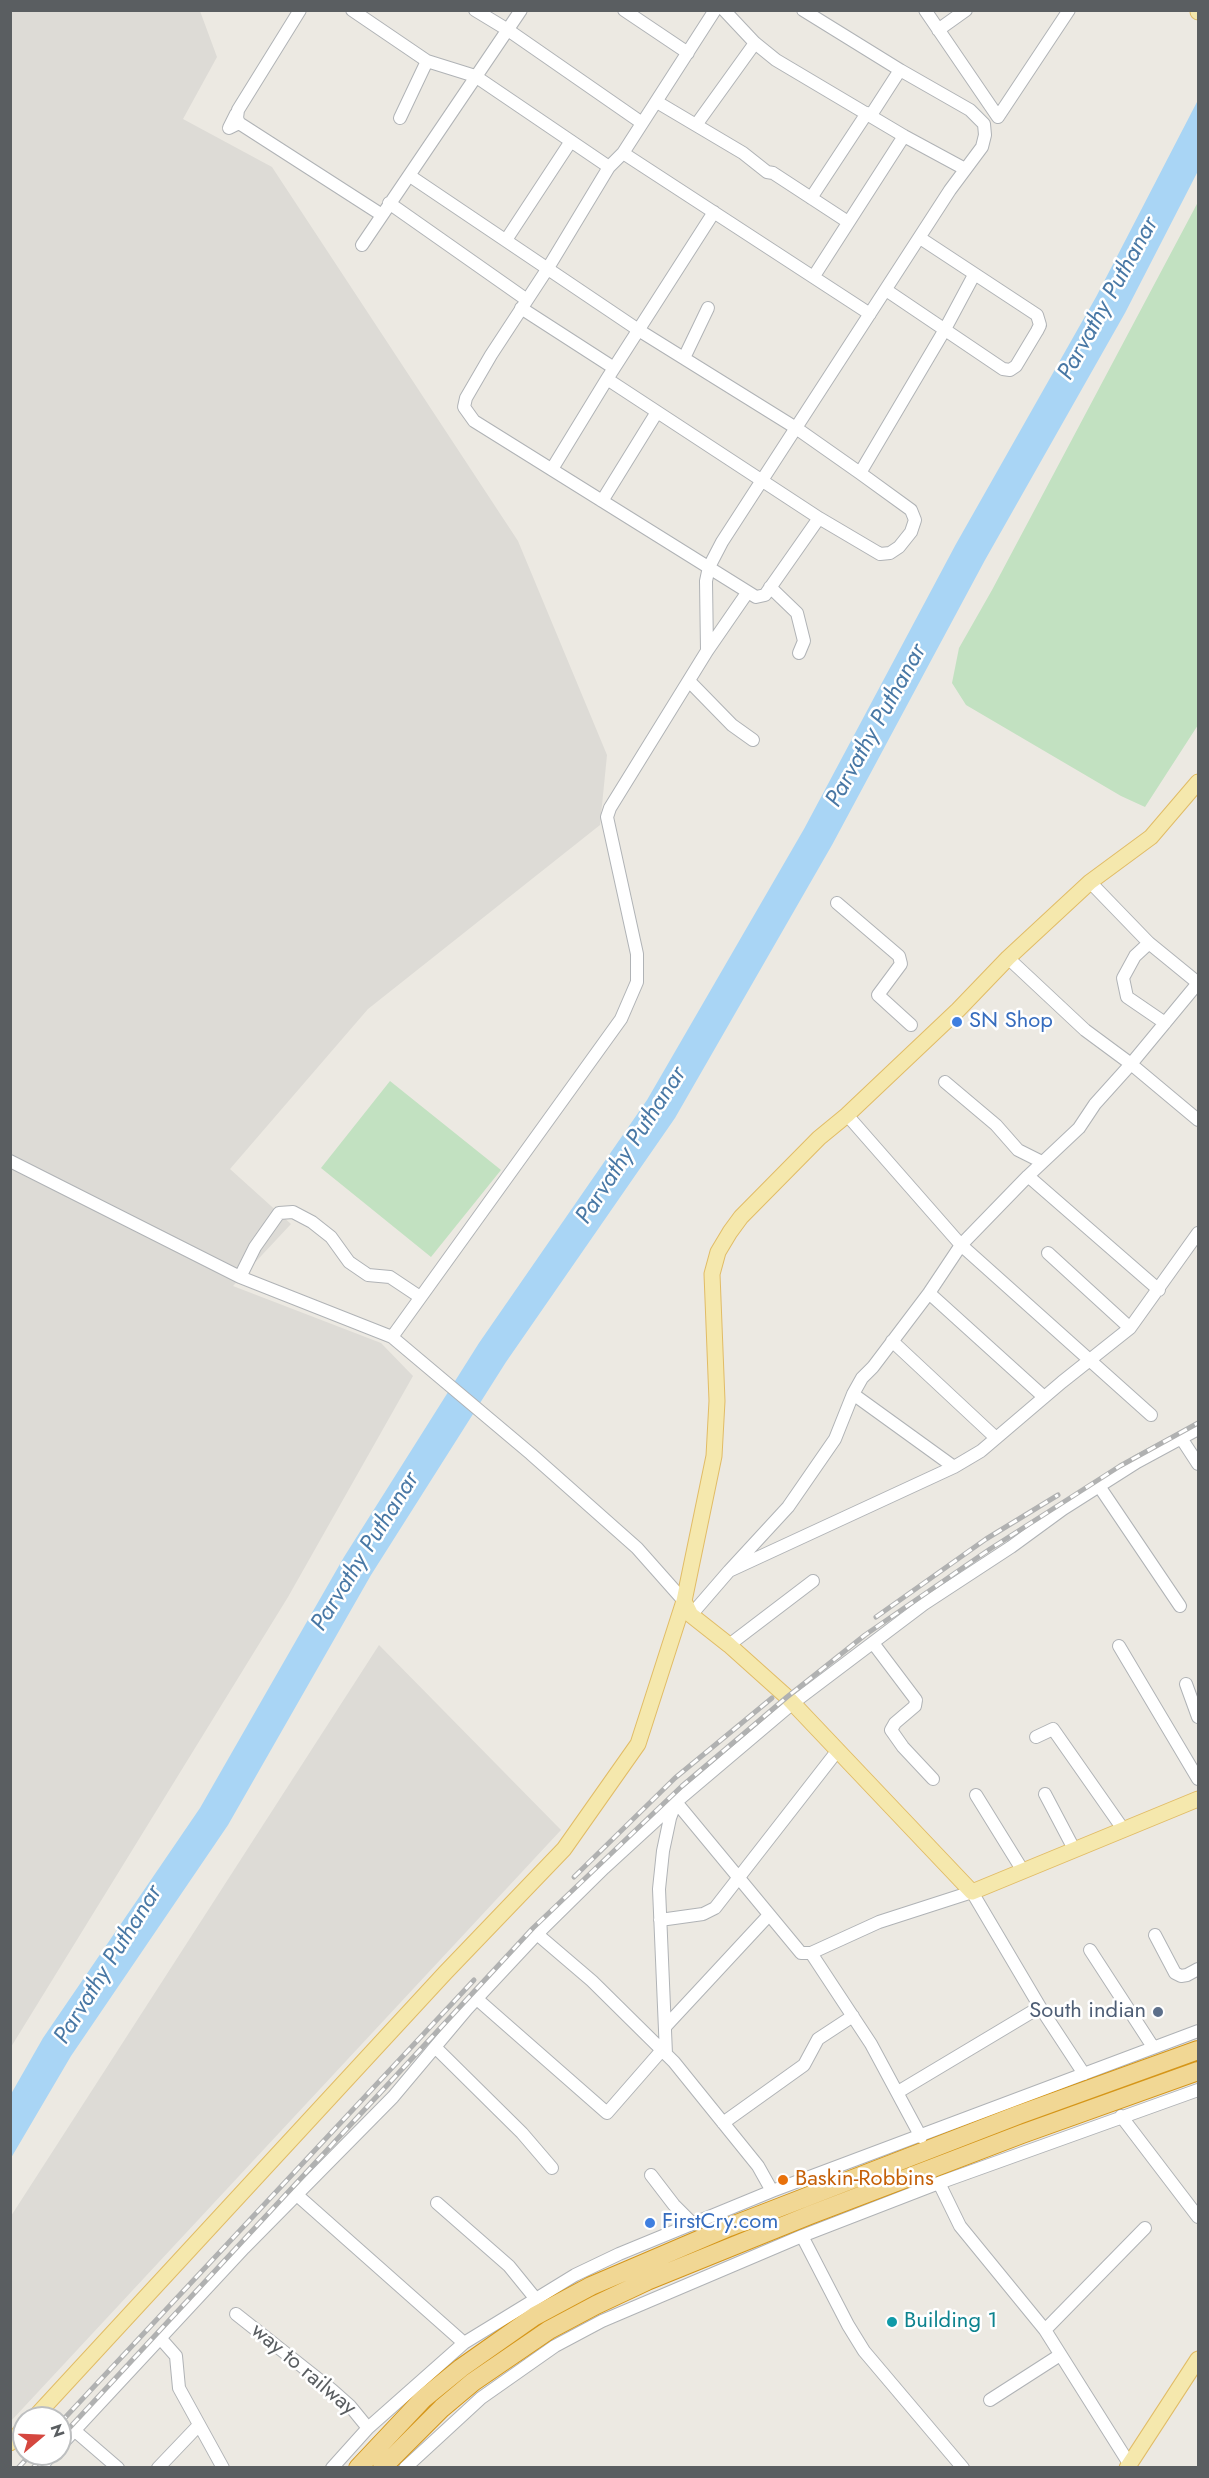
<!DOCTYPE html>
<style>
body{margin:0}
#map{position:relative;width:1209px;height:2478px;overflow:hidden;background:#ece9e2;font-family:Jost,sans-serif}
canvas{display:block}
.frame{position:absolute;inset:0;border:12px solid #5a5e61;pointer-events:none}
.north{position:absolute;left:12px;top:2406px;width:60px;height:60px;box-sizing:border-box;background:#fff;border:2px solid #bdbfc0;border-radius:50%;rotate:71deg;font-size:16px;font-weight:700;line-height:24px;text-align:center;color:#5a5e61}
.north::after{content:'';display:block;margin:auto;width:21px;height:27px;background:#d5473f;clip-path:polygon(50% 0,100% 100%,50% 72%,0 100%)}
</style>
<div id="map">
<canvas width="1209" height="2478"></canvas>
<div class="frame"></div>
<div class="north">N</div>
</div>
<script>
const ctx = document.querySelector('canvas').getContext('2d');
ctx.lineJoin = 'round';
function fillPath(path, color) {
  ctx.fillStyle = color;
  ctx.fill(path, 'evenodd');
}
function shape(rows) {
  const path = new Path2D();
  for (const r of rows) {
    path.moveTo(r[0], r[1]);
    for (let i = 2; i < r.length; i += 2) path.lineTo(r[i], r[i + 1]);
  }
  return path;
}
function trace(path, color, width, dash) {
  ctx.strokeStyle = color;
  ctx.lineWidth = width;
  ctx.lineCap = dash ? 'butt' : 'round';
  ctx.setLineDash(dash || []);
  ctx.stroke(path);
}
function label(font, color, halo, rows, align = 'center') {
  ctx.font = font + ' Jost,sans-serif';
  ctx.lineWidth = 5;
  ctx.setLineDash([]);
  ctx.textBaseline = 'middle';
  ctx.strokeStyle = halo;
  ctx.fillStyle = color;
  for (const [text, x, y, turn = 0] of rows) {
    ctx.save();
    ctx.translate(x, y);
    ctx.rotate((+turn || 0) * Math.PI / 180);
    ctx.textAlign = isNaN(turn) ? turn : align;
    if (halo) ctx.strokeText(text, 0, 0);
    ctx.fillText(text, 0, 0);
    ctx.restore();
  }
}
fillPath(shape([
 [11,11,200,11,217,57,183,119,272,167,518,541,607,755,600,825,368,1009,230,1169,291,1224,233,1286,381,1343,413,1376,288,1597,11,2047],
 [379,1645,561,1830,11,2421,11,2216]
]), '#dddbd6');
fillPath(shape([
 [1198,202,1198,725,1145,807,1121,796,966,705,952,683,959,648,992,590],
 [390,1081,501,1170,431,1257,321,1168]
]), '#c2e1c1');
fillPath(shape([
 [1198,100,1198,171,1125,313,985,560,832,845,675,1118,506,1362,371,1575,228,1825,71,2056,11,2158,11,2094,43,2038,200,1808,344,1557,479,1343,647,1100,804,829,956,544,1096,297]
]), '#a9d5f5');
const minor = shape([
 [300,10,238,110,237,118,239,123,382,215],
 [352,10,427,61,475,76,609,167],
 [475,10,508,30,642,123],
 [624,10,688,53],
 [715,10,623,153,609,167,548,268,491,355,466,398,464,407,474,421,756,597,765,595,819,518],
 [724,10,755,43,776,60,904,136,965,169],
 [925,10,998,117,1069,10],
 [938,30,966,10],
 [657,102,743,153,767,172,773,173,848,222],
 [236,114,229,128,239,123],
 [871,115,900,70],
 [400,118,427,61],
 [696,125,755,43],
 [623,153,870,314],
 [410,176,640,331,796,428,860,473,911,510,915,520,911,532,899,547,890,553,880,554,819,518,607,379],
 [811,198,867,113],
 [389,203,527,300],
 [506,240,571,141],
 [362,245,521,10],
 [814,276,904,136],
 [886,290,1003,369,1010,370,1016,366,1037,331,1040,325,1037,315,920,238],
 [521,308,614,368],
 [684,358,708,308],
 [552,469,607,379,714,212],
 [860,473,944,331,974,275],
 [602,501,657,412],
 [770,587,797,613,804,641,799,653],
 [707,651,747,593],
 [690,682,732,725,753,740],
 [1090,882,1149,943,1198,983],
 [837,903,899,956,901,964,878,995,911,1025],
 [1149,943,1135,956,1123,978,1127,997,1165,1023],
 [1198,983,1131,1064,1198,1120],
 [945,1082,996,1125,1018,1150,1042,1162],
 [847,1115,961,1245,1151,1415],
 [10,1161,240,1277,392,1337,531,1454,637,1548,684,1601],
 [1028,1176,1159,1290],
 [1048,1253,1130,1328],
 [240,1277,255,1247,279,1213,293,1212,312,1222,331,1237,349,1262,368,1275,390,1277,420,1297],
 [929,1293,1044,1397],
 [392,1337,621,1019,637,982,637,954,607,817,610,808,707,651,706,581,709,567,722,542,950,190,982,147,985,135,984,124,970,110,900,70,803,10],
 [892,1341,996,1438],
 [853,1394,954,1467],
 [1181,1438,1198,1464],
 [1099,1486,1180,1606],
 [729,1571,788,1507,835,1439,853,1394,862,1378,873,1367,929,1293,961,1245,1028,1176,1079,1128,1095,1104,1131,1064,1085,1030,1008,958],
 [691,1615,729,1571,954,1467,981,1451,1062,1382,1130,1328,1198,1233],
 [873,1643,916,1700,915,1706,895,1723,891,1730,903,1747,933,1779],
 [729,1645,813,1581],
 [1119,1646,1198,1779],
 [1186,1684,1198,1717],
 [1036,1737,1053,1729,1123,1829],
 [1045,1794,1074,1849],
 [976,1795,1023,1871],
 [660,1920,703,1914,715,1908,838,1750],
 [537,1934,592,1981,674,2062,758,2166,772,2191],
 [1155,1935,1175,1973,1181,1976,1187,1975,1198,1969],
 [1090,1950,1153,2047],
 [811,1953,871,2044,921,2137],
 [477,1999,607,2113,662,2050],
 [665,2027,769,1915],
 [435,2047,522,2133,552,2168],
 [666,2054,659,1889,663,1851,670,1818,676,1802,801,1953,811,1953,879,1922,972,1892,1040,2007,1084,2074],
 [898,2092,1040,2007],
 [1121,2116,1198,2217],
 [723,2123,804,2065,818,2039,853,2016],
 [651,2175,674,2205,693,2224],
 [939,2183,960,2226,1045,2330,1130,2465],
 [297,2195,464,2343],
 [437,2203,509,2266,535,2298],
 [802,2236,848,2325,864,2351,963,2468],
 [236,2314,332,2390,350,2406,368,2428],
 [1045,2330,1145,2228],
 [161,2339,176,2356,179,2388,223,2468],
 [990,2400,1060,2355],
 [74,2430,118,2468],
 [60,2446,244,2248,393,2097,467,2009,537,1934,604,1868,676,1802,793,1703,924,1604,1011,1547,1063,1509,1137,1462,1198,1429],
 [40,2468,52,2454],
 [158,2468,199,2425],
 [332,2468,368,2428,464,2343,575,2275,619,2254,772,2191,1198,2031],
 [405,2468,481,2398,555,2346,602,2321,802,2236,939,2183,1198,2090]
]);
const major = shape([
 [1198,10,1198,12],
 [684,1601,691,1615,729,1645,787,1697,972,1892,1198,1799],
 [34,2418,445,1973,564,1849,638,1744,684,1601,714,1456,717,1401,712,1274,718,1252,730,1232,741,1217,819,1138,847,1115,958,1010,1008,958,1090,882,1151,837,1198,782],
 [10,2443,24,2428],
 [1127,2468,1198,2359]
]);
const highway = shape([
 [358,2468,423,2399,461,2368,535,2316,591,2286,729,2227,1018,2115,1198,2050],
 [382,2468,442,2408,473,2382,549,2330,596,2305,647,2281,810,2215,1022,2134,1198,2071]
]);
trace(minor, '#b0b3b6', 14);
trace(major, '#e1bc66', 17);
trace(highway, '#d59619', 20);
trace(minor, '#fff', 12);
trace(major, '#f5e8ad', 15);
trace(highway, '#f1d794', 18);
const rail = shape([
 [876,1617,986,1539,1058,1495],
 [574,1877,675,1778,772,1698],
 [60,2423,474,1980],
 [60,2438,533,1928,682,1786,787,1697,865,1635,990,1549,1120,1466,1198,1423],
 [18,2468,31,2454],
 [33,2468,45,2454]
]);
trace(rail, '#b0b1b1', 5);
trace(rail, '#fff', 3, [9]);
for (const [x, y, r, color] of [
 [957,1022,6,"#3f7fe0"],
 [1158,2012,6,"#5c6f8a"],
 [783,2180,6,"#e8710a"],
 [650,2223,6,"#3f7fe0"],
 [892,2322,6,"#0f9aa8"]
]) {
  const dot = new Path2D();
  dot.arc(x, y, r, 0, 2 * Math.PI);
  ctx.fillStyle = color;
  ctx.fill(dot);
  trace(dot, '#fff', 2);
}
label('22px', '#366cbe', '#fff', [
 ["SN Shop",969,1022],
 ["FirstCry.com",662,2223]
], 'left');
label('22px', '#4e5e75', '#fff', [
 ["South indian",1146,2012]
], 'right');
label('22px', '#c56008', '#fff', [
 ["Baskin-Robbins",795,2180]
], 'left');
label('22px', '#0d838f', '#fff', [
 ["Building 1",904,2322]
], 'left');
label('22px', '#5a5e61', '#fff', [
 ["way to railway",303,2370,40]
]);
label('italic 24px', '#4978a5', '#fff', [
 ["Parvathy Puthanar",1109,299,-61],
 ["Parvathy Puthanar",877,726,-61],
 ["Parvathy Puthanar",632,1146,-57],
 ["Parvathy Puthanar",366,1552,-58],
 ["Parvathy Puthanar",109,1965,-58]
]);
</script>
